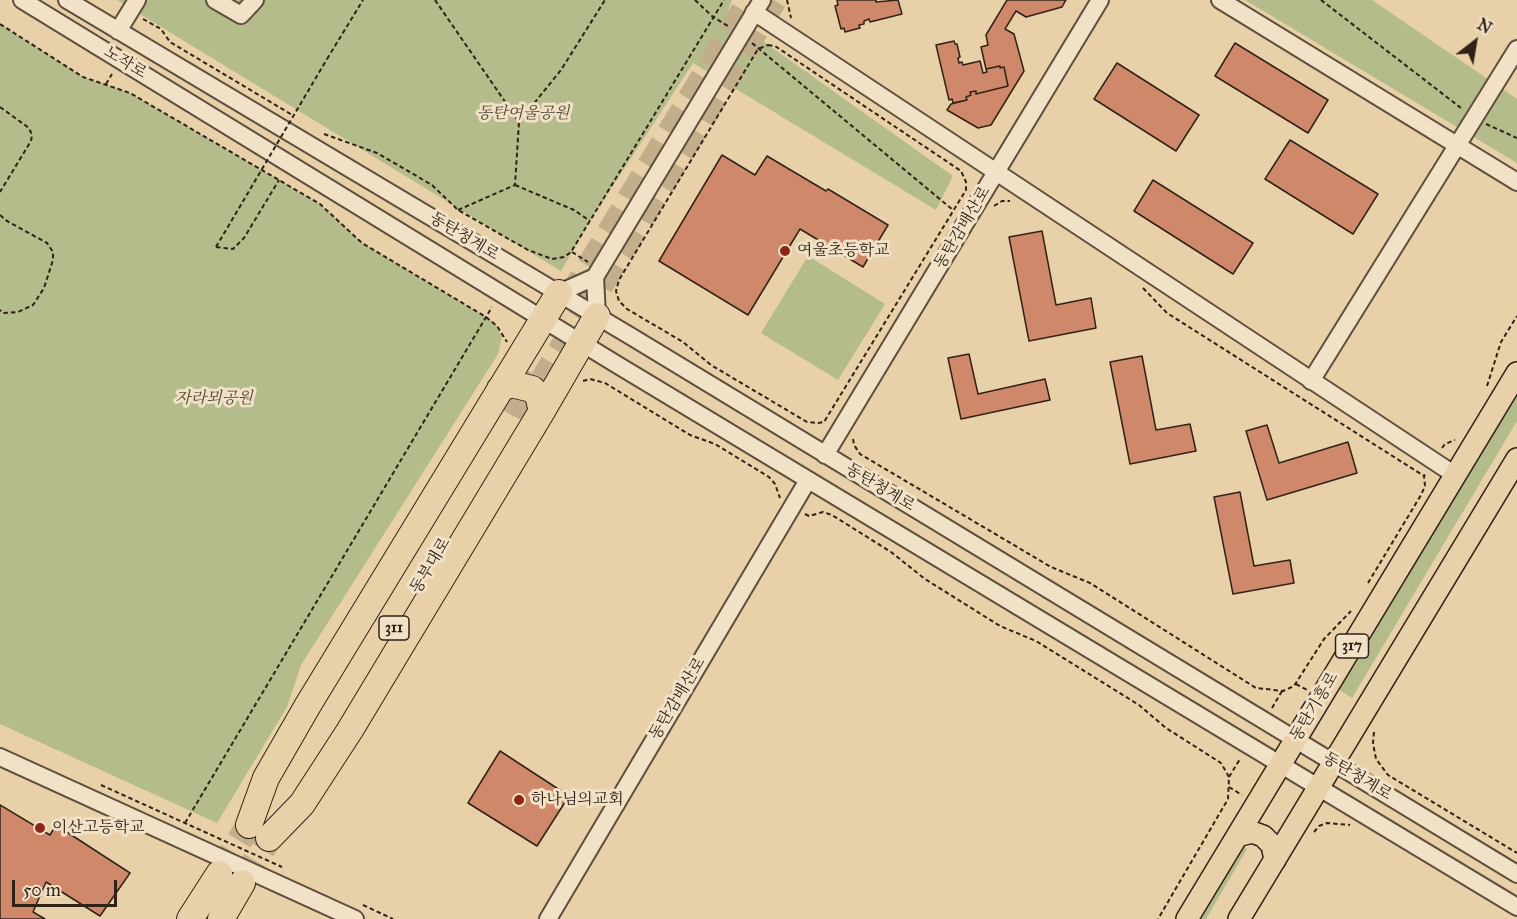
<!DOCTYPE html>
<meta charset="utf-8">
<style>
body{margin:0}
#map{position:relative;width:1517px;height:919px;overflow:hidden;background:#e8d1a9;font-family:"IM FELL Great Primer",serif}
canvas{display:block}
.north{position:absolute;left:1445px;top:12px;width:60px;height:60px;-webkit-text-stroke:4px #f0e1c7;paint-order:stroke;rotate:31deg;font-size:16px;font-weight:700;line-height:24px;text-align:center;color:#302217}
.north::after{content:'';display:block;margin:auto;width:21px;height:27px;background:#302217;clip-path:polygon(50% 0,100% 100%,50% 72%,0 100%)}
.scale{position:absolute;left:12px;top:880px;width:105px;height:27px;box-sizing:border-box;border:3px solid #302217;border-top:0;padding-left:8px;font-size:18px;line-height:21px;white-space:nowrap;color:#302217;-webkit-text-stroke:4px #f0e1c7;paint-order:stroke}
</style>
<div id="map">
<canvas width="1517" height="919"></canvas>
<div class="north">N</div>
<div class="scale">50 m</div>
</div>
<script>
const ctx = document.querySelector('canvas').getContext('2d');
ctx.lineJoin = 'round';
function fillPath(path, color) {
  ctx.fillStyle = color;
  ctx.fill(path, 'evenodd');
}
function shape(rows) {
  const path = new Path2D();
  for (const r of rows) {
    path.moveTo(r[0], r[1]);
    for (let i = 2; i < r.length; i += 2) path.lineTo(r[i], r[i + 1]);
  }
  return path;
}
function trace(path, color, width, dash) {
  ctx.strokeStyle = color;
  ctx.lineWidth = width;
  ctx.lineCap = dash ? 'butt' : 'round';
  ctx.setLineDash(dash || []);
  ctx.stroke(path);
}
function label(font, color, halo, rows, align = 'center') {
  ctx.font = font + ' "IM FELL Great Primer","Noto Serif KR",serif';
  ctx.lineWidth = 6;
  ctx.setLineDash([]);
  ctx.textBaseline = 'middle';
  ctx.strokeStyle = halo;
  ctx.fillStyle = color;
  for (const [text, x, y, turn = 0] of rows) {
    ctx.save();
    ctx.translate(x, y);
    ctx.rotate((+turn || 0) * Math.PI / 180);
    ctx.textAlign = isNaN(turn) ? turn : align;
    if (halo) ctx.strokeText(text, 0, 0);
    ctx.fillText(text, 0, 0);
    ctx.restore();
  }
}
fillPath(shape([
 [117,0,732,0,726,15,953,176,936,210,693,63,590,221,561,271],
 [1245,0,1372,0,1517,99,1517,163],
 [0,24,83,77,130,93,320,204,362,243,486,317,497,326,502,337,498,354,301,665,287,707,217,823,0,724],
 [808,256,885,304,838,380,761,333],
 [1517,389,1517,421,1352,698,1338,689],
 [1243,844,1247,849,1206,919,1197,919]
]), '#b3bc8a');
const building = shape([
 [837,0,876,0,876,2,898,0,902,14,870,22,869,19,864,21,864,24,859,25,860,28,845,32,844,28,841,29,835,6,838,5,837,0],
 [1007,0,1066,0,1062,7,1026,17,1016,11,1005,29,1014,34,1024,71,991,125,978,128,947,110,951,104,967,100,966,97,971,95,970,92,976,91,976,94,1008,86,1004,67,1000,68,1000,66,986,69,981,47,988,45,986,35,1007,0],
 [954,41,955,44,957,44,960,57,958,58,959,63,962,62,963,65,980,61,983,73,987,72,986,69,1000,66,1000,68,1004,67,1008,86,976,94,976,91,970,92,971,95,966,97,967,100,953,103,952,99,949,100,936,45,954,41],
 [1235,43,1328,100,1308,133,1215,76,1235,43],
 [1117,63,1199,115,1176,151,1094,99,1117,63],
 [1290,140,1378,194,1353,234,1265,179,1290,140],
 [722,155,755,175,767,156,826,191,828,189,888,225,863,267,800,229,748,315,659,261,722,155],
 [1153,180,1253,243,1233,274,1134,211,1153,180],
 [1042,231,1056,305,1091,298,1096,328,1029,341,1009,237,1042,231],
 [969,354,978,394,1045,379,1050,400,961,419,948,358,969,354],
 [1142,356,1156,430,1190,424,1196,451,1130,464,1110,362,1142,356],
 [1267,425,1279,463,1348,442,1357,473,1267,500,1246,431,1267,425],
 [1240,492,1254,566,1290,560,1294,583,1233,594,1214,497,1240,492],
 [500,751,569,796,537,846,468,803,500,751],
 [0,805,50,835,56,825,130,873,100,916,46,882,33,912,45,919,0,919,0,805]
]);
fillPath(building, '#cf886a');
trace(building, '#302217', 1.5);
trace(shape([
 [569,300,750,0],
 [503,410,527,370],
 [519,419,774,0],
 [219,874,249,825],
 [242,883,269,838]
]), '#c3ae8c', 26, [26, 13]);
const minor = shape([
 [22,0,616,364,1517,907],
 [67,0,632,337,1517,874],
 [215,0,241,15,255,0],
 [1220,0,1517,182],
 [754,12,1455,475],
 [118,31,137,0],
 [559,293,595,277],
 [597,316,595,277,762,0],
 [1311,381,1517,49],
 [825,455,1100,0],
 [0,757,355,919],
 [548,919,808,480]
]);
const major = shape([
 [1237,836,1252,832,1263,836,1272,845,1275,860],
 [1187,919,1517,373],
 [1239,919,1517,459]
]);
const highway = shape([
 [500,389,511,384,532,389,538,395,542,411],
 [249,825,266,778,308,705,559,293],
 [269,838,302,804,350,730,542,411,597,316],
 [190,919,219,874],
 [221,919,242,883]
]);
trace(minor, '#5e4e3c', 20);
trace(major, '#302217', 24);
trace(highway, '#302217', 28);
trace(shape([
 [435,0,519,122,561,70,605,0],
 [695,0,713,17,728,26],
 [787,0,791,18],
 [1321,0,1461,108],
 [143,19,161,29,170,42,294,116],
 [0,24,83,77,130,93,320,204,362,243,486,317,497,326,507,342],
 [752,43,953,210],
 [768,45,775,46,961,171,966,182,966,190,824,422,818,423,807,422,711,365,683,342,627,309,619,301,616,291,619,280,758,49,768,45],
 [327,59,363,0],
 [106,84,112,74],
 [0,107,29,128,32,135,31,141,0,192],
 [1486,124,1517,138],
 [324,134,377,153,432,185,458,210,528,250,552,259,564,257,571,252,724,0],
 [515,185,574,210,590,221],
 [994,206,1002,201,1010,201],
 [458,210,515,185,519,122],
 [0,215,7,221,47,243,53,252,53,260,44,288,33,305,18,312,3,313,0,310],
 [216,247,233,249,244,238,279,180],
 [572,252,588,262],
 [1143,288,1167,313,1424,476],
 [583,381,590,379,605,383,690,435,715,444,769,477,775,484,780,498],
 [1487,386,1501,342,1517,316],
 [853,439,854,445,860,454,1051,567,1090,583,1256,688,1283,691,1294,686,1324,639,1351,611],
 [1442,448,1445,444,1455,440],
 [805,514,809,516,823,512,832,515,891,552,925,579,1000,626,1036,641,1139,705,1166,728,1221,763,1229,777,1228,799,1158,919],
 [1368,583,1421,495,1425,486,1424,476,1426,473],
 [1296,684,1307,690],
 [1272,708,1282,691],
 [1374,732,1373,743,1376,759,1388,775,1517,853],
 [1229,777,1240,759],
 [101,785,282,867],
 [1229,787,1242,795],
 [185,823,492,307],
 [1314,832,1319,826,1327,823,1350,825],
 [363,905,393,919]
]), '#302217', 2, [4.5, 3]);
trace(minor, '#f0e1c7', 16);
trace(major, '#e8d1a9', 21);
trace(highway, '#e8d1a9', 26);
trace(shape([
 [216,247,327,59]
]), '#302217', 2, [4.5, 3]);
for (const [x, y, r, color] of [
 [785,251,6,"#8f2418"],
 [519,800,6,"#8f2418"],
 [40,828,6,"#8f2418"]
]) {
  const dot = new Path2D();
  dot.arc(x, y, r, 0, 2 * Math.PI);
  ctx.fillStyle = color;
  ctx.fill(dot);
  trace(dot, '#f0e1c7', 2);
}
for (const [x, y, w] of [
 [394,628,30],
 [1352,646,33]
]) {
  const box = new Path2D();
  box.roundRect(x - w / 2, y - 12, w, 24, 4.5);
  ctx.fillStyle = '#f0e1c7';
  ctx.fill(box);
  trace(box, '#302217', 1.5);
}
label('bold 15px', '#302217', null, [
 ["311",394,628],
 ["317",1352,646]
]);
label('16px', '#302217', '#f0e1c7', [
 ["노작로",125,63,31],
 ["동탄감배산로",963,228,-59],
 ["동탄청계로",464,237,31],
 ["동탄청계로",880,488,31],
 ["동부대로",431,566,-59],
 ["동탄감배산로",678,699,-59],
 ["동탄기흥로",1315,707,-59],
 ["동탄청계로",1357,777,31]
]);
label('italic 16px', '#514834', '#f0e1c7', [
 ["동탄여울공원",523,114],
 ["자라뫼공원",214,399]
]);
label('16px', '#302217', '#f0e1c7', [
 ["여울초등학교",797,251],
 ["하나님의교회",531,800],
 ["이산고등학교",52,828]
], 'left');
</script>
